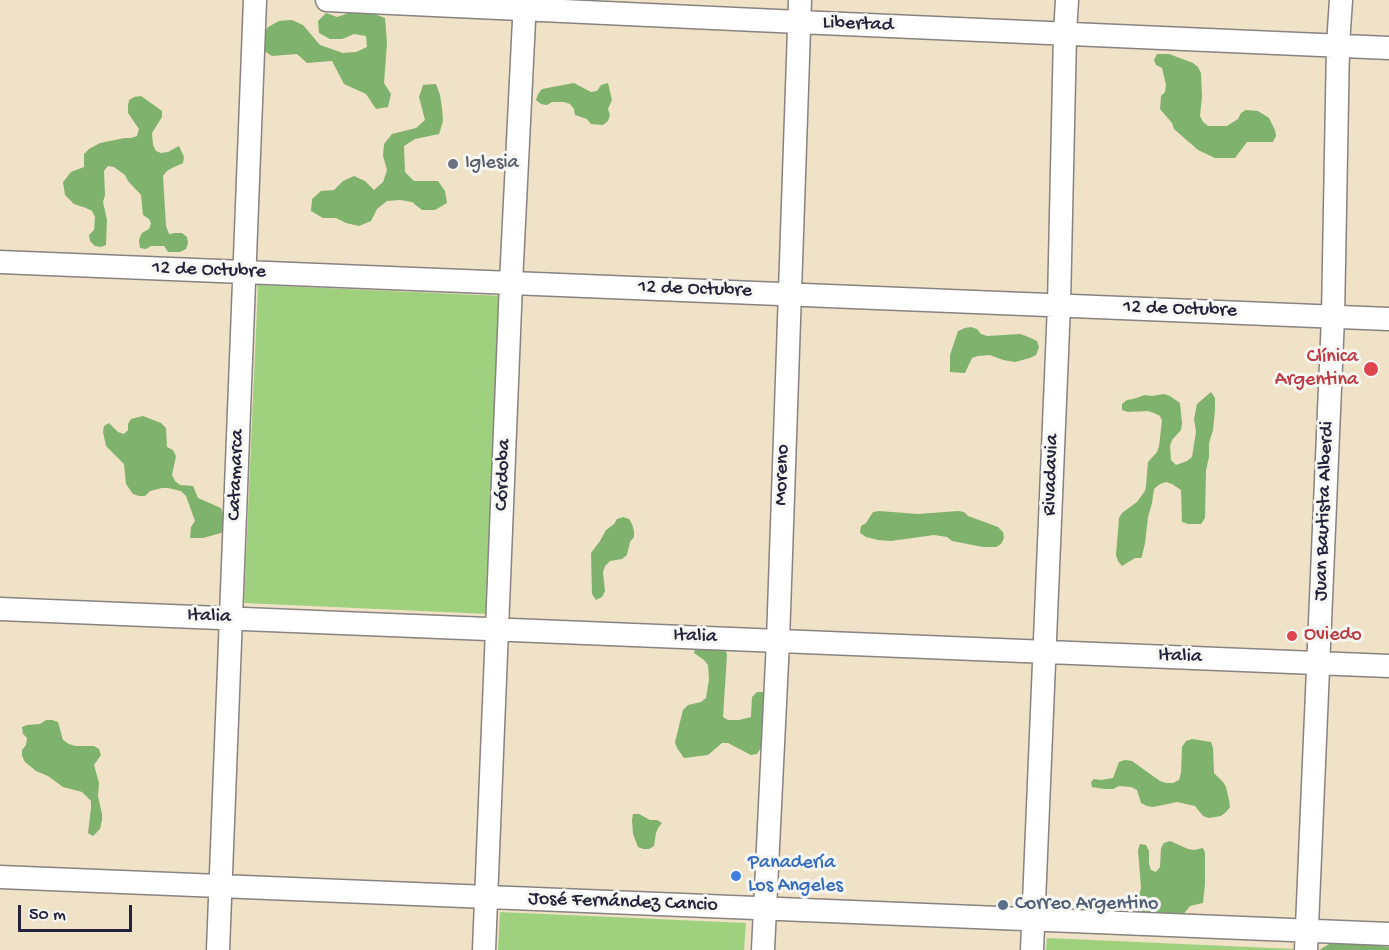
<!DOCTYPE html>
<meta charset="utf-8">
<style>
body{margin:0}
#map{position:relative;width:1389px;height:950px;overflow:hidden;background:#efe2c6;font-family:"Gochi Hand",sans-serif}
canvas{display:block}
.scale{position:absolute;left:18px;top:905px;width:114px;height:27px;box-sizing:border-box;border:3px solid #22223b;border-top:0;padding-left:8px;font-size:18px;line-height:21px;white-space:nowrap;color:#22223b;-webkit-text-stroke:4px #f6f6f2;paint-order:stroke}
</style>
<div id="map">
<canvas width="1389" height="950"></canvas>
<div class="scale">50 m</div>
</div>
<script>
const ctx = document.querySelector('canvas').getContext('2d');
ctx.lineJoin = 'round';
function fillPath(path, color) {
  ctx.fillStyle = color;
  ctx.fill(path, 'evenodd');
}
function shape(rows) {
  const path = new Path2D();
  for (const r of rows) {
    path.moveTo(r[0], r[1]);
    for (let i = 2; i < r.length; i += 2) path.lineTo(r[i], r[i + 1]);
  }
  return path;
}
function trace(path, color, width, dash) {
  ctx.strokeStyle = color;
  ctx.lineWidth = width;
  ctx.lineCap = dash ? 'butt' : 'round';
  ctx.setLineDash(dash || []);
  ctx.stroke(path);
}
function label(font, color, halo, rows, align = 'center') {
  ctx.font = font + ' "Gochi Hand",sans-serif';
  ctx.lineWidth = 6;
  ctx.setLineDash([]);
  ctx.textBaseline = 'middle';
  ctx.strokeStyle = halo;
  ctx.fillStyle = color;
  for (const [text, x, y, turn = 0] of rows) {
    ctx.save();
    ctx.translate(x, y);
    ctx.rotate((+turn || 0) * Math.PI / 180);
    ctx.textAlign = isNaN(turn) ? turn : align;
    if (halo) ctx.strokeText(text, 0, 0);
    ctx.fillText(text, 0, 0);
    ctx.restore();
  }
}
fillPath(shape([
 [258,285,502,296,489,614,244,603],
 [500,912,746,923,744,950,498,950],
 [1047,938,1294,949,1294,950,1046,950]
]), '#9fd07e');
fillPath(shape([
 [361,9,385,18,387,43,384,83,391,94,388,107,376,109,366,94,344,84,332,61,307,63,297,54,272,56,261,49,261,37,268,27,279,21,292,20,303,25,320,45,343,53,356,52,367,47,366,36,354,34,342,39,330,39,319,33,318,21,326,13,337,17],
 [1157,54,1169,54,1193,63,1198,67,1201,73,1202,97,1200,116,1203,122,1208,126,1227,126,1238,119,1241,113,1246,110,1258,111,1269,118,1275,130,1276,136,1273,142,1247,142,1235,158,1215,158,1198,150,1174,129,1172,123,1160,109,1161,96,1165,92,1166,85,1162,68,1156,65,1154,60],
 [574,83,591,92,597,91,601,85,608,83,612,100,608,109,610,115,608,121,603,125,591,124,587,119,575,115,574,109,570,104,564,102,552,102,547,105,541,104,536,100,538,94,542,89],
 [436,84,440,95,442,108,443,121,439,134,415,139,404,146,405,172,414,181,438,181,445,191,447,203,435,210,422,210,412,202,400,200,387,201,377,209,371,221,359,226,346,223,336,218,323,218,311,211,312,199,321,191,334,190,343,181,354,176,365,181,374,190,383,182,387,170,383,156,384,144,392,134,416,128,425,120,419,97,423,85],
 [141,96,162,111,162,117,152,133,153,145,156,151,161,153,168,152,179,146,184,157,183,163,172,168,167,171,163,176,166,226,169,234,175,233,182,233,187,237,188,243,186,249,180,252,168,252,164,246,151,246,146,249,140,248,139,241,140,237,142,233,149,229,151,223,149,219,143,215,141,195,128,181,125,175,114,167,108,166,104,171,105,195,103,202,107,220,106,245,101,247,95,246,90,241,89,235,94,230,95,217,92,211,86,208,74,204,65,195,63,182,71,172,84,167,84,154,89,149,100,143,125,138,131,138,137,136,139,129,128,113,128,106,129,100,134,97],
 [971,327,977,329,981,334,987,336,1020,334,1026,336,1037,341,1039,347,1036,355,1030,358,1015,362,1003,360,990,355,978,356,972,358,965,373,950,372,950,355,958,331,965,328],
 [1211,392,1215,398,1215,410,1213,430,1209,443,1209,457,1206,470,1205,518,1201,524,1188,524,1182,522,1181,490,1172,484,1166,482,1160,484,1154,489,1152,503,1148,517,1145,543,1142,556,1141,558,1135,558,1122,566,1118,561,1116,555,1119,518,1122,513,1137,502,1145,491,1146,486,1148,462,1157,452,1159,446,1162,421,1160,416,1154,413,1148,411,1128,412,1122,410,1122,404,1127,400,1133,399,1145,395,1152,396,1164,394,1170,396,1180,403,1182,423,1181,430,1172,440,1170,446,1171,460,1176,465,1187,461,1192,457,1196,432,1194,419,1197,404],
 [143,416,161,423,166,428,167,447,173,450,176,456,172,475,175,481,180,485,193,486,198,498,221,508,225,520,226,527,221,533,203,538,190,538,191,527,195,521,186,496,181,491,168,488,162,488,150,491,145,496,139,496,133,494,126,484,124,464,106,446,103,432,104,426,109,423,118,432,124,434,128,430,128,424,131,419],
 [879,511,918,514,958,511,964,512,968,516,998,527,1003,532,1004,538,1001,544,996,547,983,547,952,541,947,537,934,535,891,541,878,540,866,537,860,533,861,526,866,523,873,512],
 [623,517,629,519,632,524,634,531,634,537,630,542,627,555,622,559,610,561,605,566,603,572,605,591,602,597,596,600,592,594,591,553,600,541,606,530,614,524,617,519],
 [696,646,725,648,727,655,723,717,728,720,739,720,751,717,752,697,757,692,763,692,766,698,764,743,757,754,751,755,728,743,722,743,708,755,684,758,677,748,675,742,683,710,688,705,701,702,706,698,709,679,708,665,704,660,694,653],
 [46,720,52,720,58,722,63,740,69,744,75,746,94,746,99,749,101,755,94,765,99,783,98,796,102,814,102,820,100,829,93,836,88,833,91,808,91,801,82,792,63,787,48,776,36,771,25,762,22,756,22,750,26,745,27,738,23,734,22,727,27,725,40,724],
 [1192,739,1211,742,1213,748,1214,773,1223,782,1226,787,1229,800,1230,807,1226,812,1221,816,1209,818,1203,816,1195,806,1177,802,1153,807,1147,806,1141,803,1137,790,1131,787,1119,786,1113,789,1105,789,1092,787,1091,782,1094,779,1101,780,1113,778,1119,762,1125,760,1132,761,1160,781,1166,783,1173,783,1179,780,1181,773,1182,747,1186,741],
 [633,814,639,814,650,820,657,820,662,823,658,828,656,833,654,846,649,849,643,849,638,847,633,834,632,820],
 [1170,841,1188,849,1194,850,1203,848,1205,853,1205,884,1203,903,1190,906,1182,916,1144,914,1138,912,1138,900,1141,888,1138,850,1140,844,1146,845,1149,851,1149,864,1151,870,1156,872,1160,867,1161,848,1164,843],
 [1336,940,1389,947,1389,950,1319,950]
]), '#7fb26d');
const minor = shape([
 [327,0,799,22,1389,48],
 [0,262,1389,319],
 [0,609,1389,666],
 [0,877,1389,934],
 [218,950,255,0],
 [484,950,511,283,525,0],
 [763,950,778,641,800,0],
 [1032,950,1059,305,1065,34,1067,0],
 [1306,950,1333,317,1338,45,1341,0]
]);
trace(minor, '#888280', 25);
trace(minor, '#fff', 22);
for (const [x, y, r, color] of [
 [453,164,6,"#6b7280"],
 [1371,369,8,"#e0444e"],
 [1292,636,6,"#e0444e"],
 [736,876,6,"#3f7fe0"],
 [1003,905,6,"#5c6f8a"]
]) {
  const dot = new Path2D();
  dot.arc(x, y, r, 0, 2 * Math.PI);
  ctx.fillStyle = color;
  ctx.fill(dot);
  trace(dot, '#f6f6f2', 2);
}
label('20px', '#22223b', '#f6f6f2', [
 ["Libertad",858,25,2],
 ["12 de Octubre",209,271,2],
 ["12 de Octubre",695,290,2],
 ["12 de Octubre",1180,310,2],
 ["Catamarca",237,475,-88],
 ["Córdoba",504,475,-88],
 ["Moreno",783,475,-88],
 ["Rivadavia",1052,475,-88],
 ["Juan Bautista Alberdi",1325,511,-88],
 ["Italia",209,617,2],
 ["Italia",695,637,2],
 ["Italia",1180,657,2],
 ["José Fernández Cancio",623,903,2]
]);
label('20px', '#5b616d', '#f6f6f2', [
 ["Iglesia",465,164]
], 'left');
label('20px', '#be3a42', '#f6f6f2', [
 ["Clínica",1358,358],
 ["Argentina",1358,381],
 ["Oviedo",1304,636,"left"]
], 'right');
label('20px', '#366cbe', '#f6f6f2', [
 ["Panadería",748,864],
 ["Los Angeles",748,887]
], 'left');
label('20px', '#4e5e75', '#f6f6f2', [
 ["Correo Argentino",1015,905]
], 'left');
</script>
